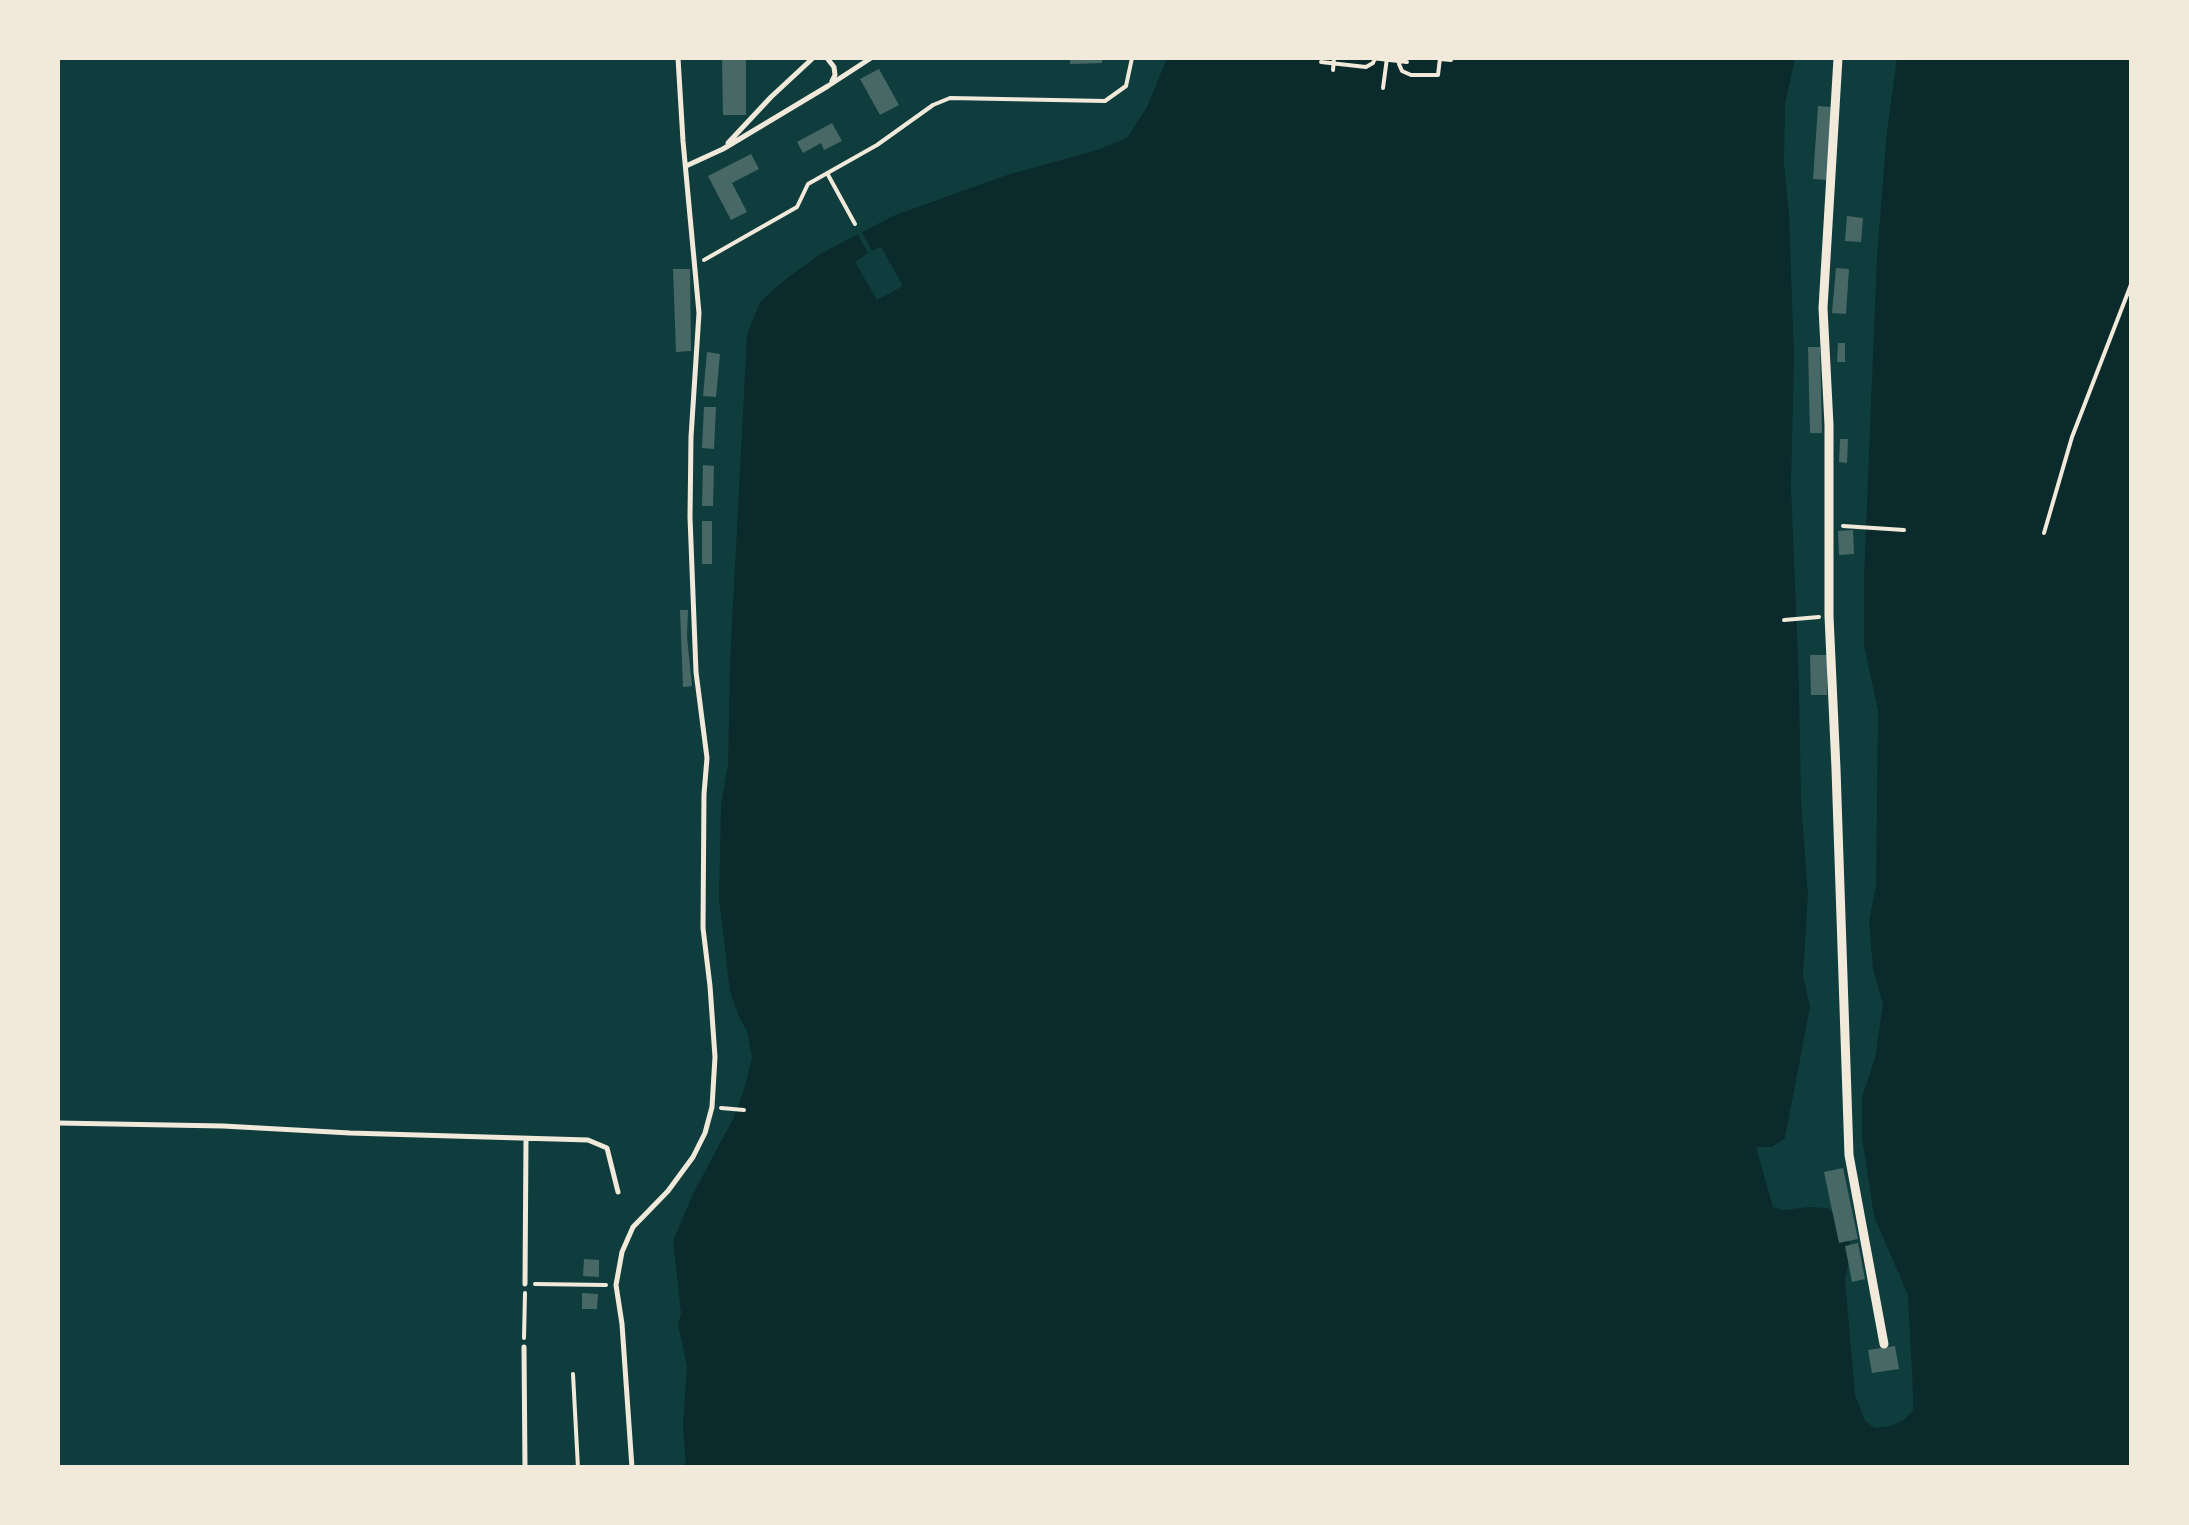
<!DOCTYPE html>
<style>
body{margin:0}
#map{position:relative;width:2189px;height:1525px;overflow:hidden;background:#0f3d3e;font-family:"Fira Sans Condensed",sans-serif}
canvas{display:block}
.frame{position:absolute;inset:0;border:60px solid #f1e9da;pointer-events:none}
</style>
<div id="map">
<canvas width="2189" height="1525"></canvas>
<div class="frame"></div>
</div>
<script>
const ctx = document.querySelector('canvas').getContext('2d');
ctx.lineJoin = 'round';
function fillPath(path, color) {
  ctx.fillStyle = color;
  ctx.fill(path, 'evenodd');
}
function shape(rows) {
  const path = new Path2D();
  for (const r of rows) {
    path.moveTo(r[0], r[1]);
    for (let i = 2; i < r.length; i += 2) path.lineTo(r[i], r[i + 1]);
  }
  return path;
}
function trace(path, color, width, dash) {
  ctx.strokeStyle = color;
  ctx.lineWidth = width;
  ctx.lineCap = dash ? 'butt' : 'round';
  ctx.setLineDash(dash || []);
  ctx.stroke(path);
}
fillPath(shape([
 [1167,58,1795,58,1785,104,1784,165,1789,213,1794,357,1791,486,1799,686,1801,802,1808,895,1803,975,1810,1007,1785,1138,1772,1147,1756,1147,1773,1207,1783,1210,1810,1207,1827,1208,1842,1222,1849,1239,1850,1257,1845,1279,1855,1395,1865,1421,1875,1428,1891,1426,1904,1420,1913,1410,1913,1394,1908,1295,1874,1216,1862,1137,1862,1097,1875,1058,1883,1004,1873,969,1869,920,1876,886,1878,710,1864,646,1864,577,1877,256,1887,131,1897,58,2131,58,2131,1467,686,1467,683,1425,687,1366,678,1325,681,1313,673,1241,693,1194,733,1119,743,1093,752,1058,747,1031,740,1019,730,992,719,898,721,805,728,764,730,662,747,335,760,302,786,279,822,253,893,216,1007,175,1097,150,1127,138,1147,107]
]), '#0a2a2b');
fillPath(shape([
 [860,228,872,251,881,247,903,286,877,300,855,262,868,253,855,230]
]), '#0f3d3e');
fillPath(shape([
 [722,58,746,58,746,115,723,115],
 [1070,58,1102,58,1102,63,1070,64],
 [879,69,899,105,880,115,860,79],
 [1818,106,1833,107,1827,180,1813,179],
 [832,123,842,141,824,150,821,143,803,153,797,142],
 [751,154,759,169,732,183,747,212,731,220,708,176],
 [1847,216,1863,218,1861,242,1845,241],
 [1836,268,1849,269,1846,314,1832,313],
 [673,269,690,269,691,351,676,352],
 [1838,343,1845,343,1845,362,1837,362],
 [1808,347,1820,347,1822,433,1810,433],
 [707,352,720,354,716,397,703,396],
 [704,407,716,407,714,449,702,448],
 [1840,439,1848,439,1847,463,1839,462],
 [703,465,714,466,713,506,702,506],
 [702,521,712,521,712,564,702,564],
 [1853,530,1854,554,1839,555,1838,531],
 [680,610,688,610,687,637,692,686,683,687],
 [1810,655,1827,655,1827,695,1811,695],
 [1843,1168,1858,1239,1839,1243,1824,1172],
 [1858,1243,1865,1279,1852,1282,1845,1246],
 [584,1259,599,1260,599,1277,583,1276],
 [582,1293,598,1294,597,1309,582,1309],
 [1895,1346,1899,1369,1872,1373,1868,1350]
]), '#486865');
trace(shape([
 [1372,58,1407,62],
 [1401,58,1399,64,1402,71,1411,75,1438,75,1440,58],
 [1440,59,1451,60],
 [1321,62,1366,67,1373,63,1375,58],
 [1333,70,1334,58],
 [1383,88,1387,58],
 [827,173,855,224],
 [704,260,797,207,808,184,877,145,933,105,950,98,1105,101,1126,86,1132,58],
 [1843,526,1904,530],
 [2044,533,2072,437,2132,282],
 [1784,620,1819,617],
 [721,1108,744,1110],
 [535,1284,606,1285],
 [524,1338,525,1293],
 [573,1374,578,1468]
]), '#f1e9da', 4);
trace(shape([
 [827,58,834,67,835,75,832,81],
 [728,143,771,97,813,58],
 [686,166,723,149,828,86,871,58],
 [58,1123,223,1126,350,1133,588,1140,607,1148,618,1192],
 [525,1284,526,1139],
 [524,1347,525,1468],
 [632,1468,622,1324,616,1285,622,1252,633,1227,668,1191,693,1157,705,1133,712,1107,715,1057,710,986,703,928,704,794,707,758,696,672,690,517,691,437,699,313,683,141,678,58]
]), '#f1e9da', 5);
trace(shape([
 [1838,58,1823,308,1829,425,1829,616,1836,769,1849,1155,1884,1344]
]), '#f1e9da', 9);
</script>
